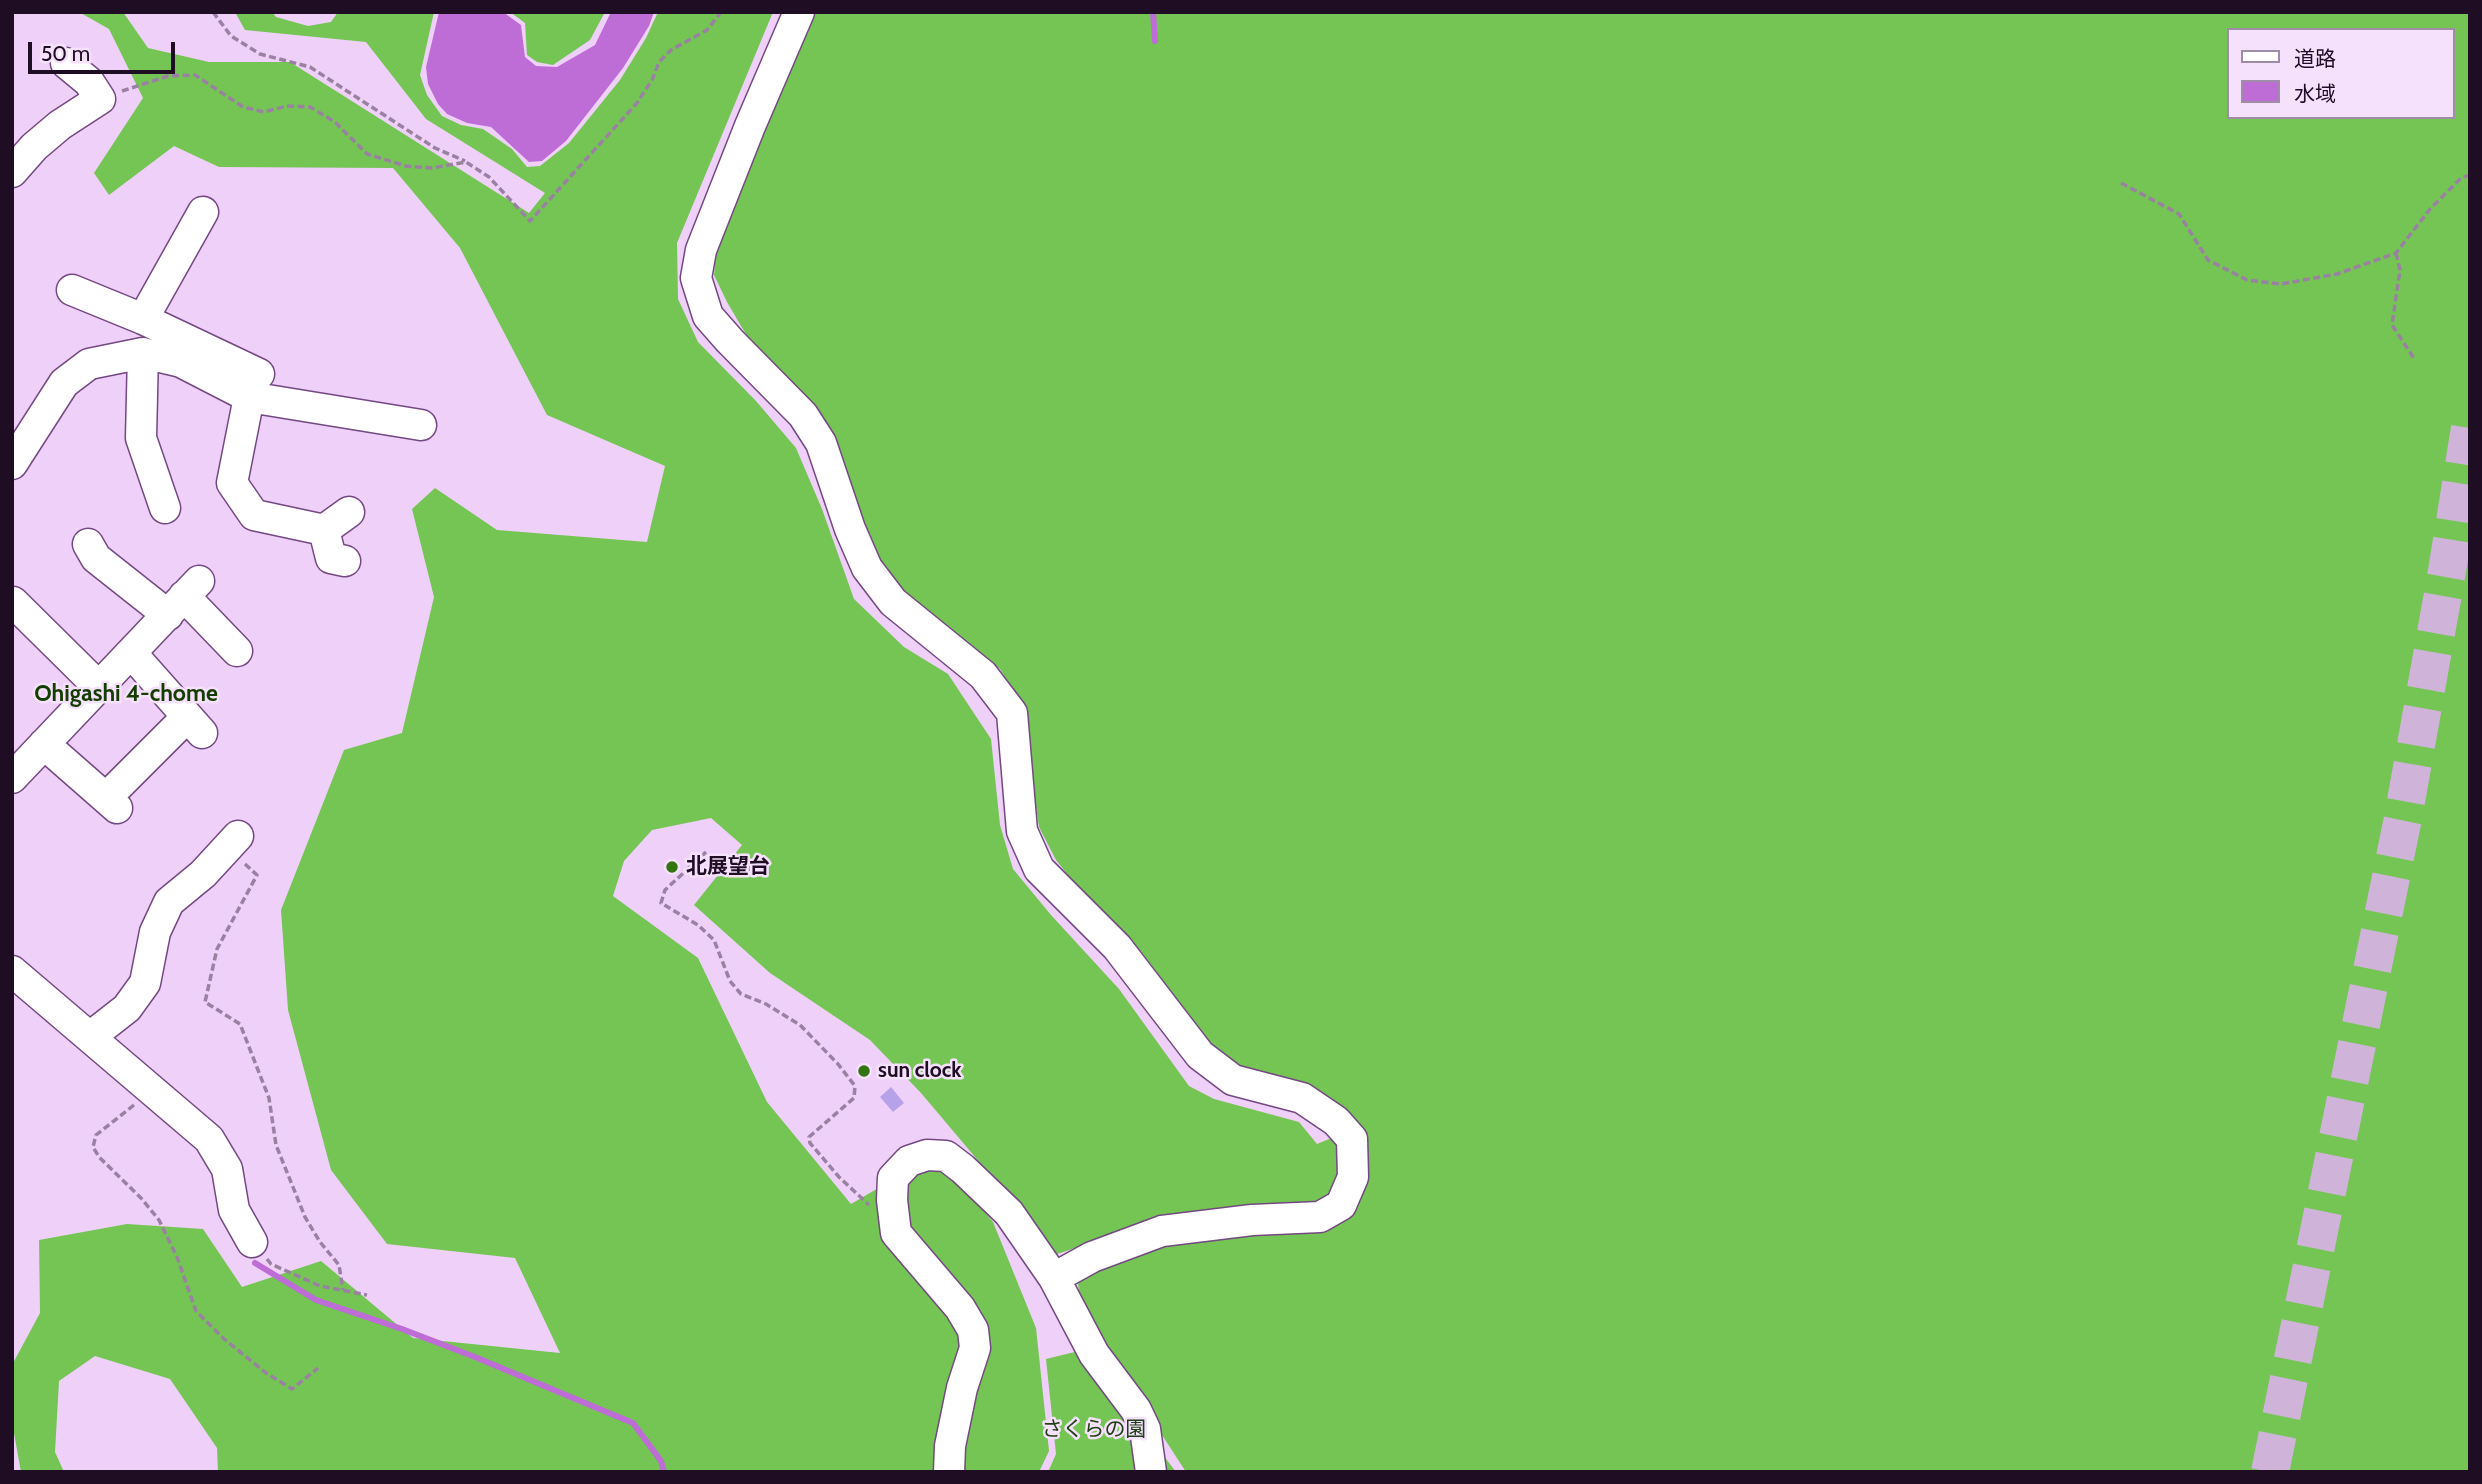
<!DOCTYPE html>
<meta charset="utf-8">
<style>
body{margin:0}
#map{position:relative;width:2482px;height:1484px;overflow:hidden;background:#eed0f8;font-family:Cabin,"Noto Sans JP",sans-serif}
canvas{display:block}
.frame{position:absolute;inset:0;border:14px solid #1f0d24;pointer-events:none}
.legend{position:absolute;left:2227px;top:28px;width:228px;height:91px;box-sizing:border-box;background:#f5e1fc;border:2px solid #9f8ca6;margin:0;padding:9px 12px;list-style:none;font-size:21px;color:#1f0d24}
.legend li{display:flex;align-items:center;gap:14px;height:35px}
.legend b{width:35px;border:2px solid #9f8ca6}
.scale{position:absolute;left:28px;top:42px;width:147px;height:32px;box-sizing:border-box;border:4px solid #1f0d24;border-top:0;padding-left:9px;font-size:21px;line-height:24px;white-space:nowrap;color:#1f0d24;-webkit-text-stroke:5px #f5e1fc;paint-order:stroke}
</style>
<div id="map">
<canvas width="2482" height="1484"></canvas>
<div class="frame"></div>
<ul class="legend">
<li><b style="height:9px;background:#fff"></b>道路</li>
<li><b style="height:19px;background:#bd6dd5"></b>水域</li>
</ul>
<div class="scale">50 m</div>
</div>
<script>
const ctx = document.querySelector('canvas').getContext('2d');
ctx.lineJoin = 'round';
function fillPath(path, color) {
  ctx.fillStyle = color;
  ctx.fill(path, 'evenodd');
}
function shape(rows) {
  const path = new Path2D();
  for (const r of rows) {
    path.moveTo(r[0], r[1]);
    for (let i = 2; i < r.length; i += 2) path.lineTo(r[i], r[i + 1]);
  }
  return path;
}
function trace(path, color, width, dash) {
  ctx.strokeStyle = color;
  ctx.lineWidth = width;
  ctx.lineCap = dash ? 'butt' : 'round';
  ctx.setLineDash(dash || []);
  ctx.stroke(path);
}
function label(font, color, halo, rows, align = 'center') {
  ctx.font = font + ' Cabin,"Noto Sans JP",sans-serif';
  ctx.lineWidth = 5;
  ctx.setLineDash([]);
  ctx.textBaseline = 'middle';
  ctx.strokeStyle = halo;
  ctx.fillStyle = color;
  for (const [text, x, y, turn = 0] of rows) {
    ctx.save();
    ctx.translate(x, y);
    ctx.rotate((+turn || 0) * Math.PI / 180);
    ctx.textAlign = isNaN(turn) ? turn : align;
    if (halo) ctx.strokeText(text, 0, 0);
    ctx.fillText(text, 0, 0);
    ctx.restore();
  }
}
fillPath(shape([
 [79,12,123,12,148,48,209,62,290,62,529,213,545,193,426,119,366,42,245,30,235,12,272,12,276,17,308,26,331,22,338,12,434,12,420,75,427,95,442,116,461,125,483,129,512,149,527,167,540,166,569,143,620,80,646,38,658,12,773,12,677,243,678,299,698,342,756,401,796,448,822,509,854,599,904,647,948,674,991,739,1000,825,1013,869,1051,915,1119,989,1189,1086,1214,1099,1299,1122,1317,1144,1339,1135,1344,1169,1331,1202,1159,1220,1057,1254,921,1093,870,1040,770,973,694,905,742,845,711,818,652,830,624,861,613,896,698,958,767,1102,851,1204,904,1173,949,1167,993,1222,1036,1328,1049,1451,1039,1472,218,1472,217,1448,170,1379,95,1356,59,1381,55,1452,64,1472,21,1472,12,1422,12,1365,40,1313,39,1240,127,1224,203,1229,242,1287,321,1261,413,1338,560,1353,515,1258,387,1244,331,1170,288,1010,281,910,344,750,402,733,434,597,412,509,435,488,497,530,647,542,665,466,547,415,460,248,393,168,219,167,174,146,109,195,94,173,143,98,109,29],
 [510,12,605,12,590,40,553,65,537,62,527,55,525,23],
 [814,12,2470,12,2470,1472,1186,1472,1080,1308,1078,1282,1105,1265,1149,1247,1350,1208,1368,1171,1363,1135,1233,1065,1188,1026,1056,860,1039,827,1021,704,1000,669,905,597,866,539,727,302,714,275,719,219],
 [2228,30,2452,30,2452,117,2228,117],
 [1083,1350,1176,1472,1048,1472,1056,1454,1046,1359]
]), '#74c554');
fillPath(shape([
 [439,12,503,12,521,25,525,57,536,66,557,67,595,45,611,12,654,12,649,26,623,68,566,141,542,161,529,162,491,127,467,123,447,114,438,104,428,84,426,67]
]), '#bd6dd5');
trace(shape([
 [1153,12,1155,41],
 [255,1263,316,1300,402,1329,475,1357,633,1423,661,1461,664,1472]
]), '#bd6dd5', 6);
fillPath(shape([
 [891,1087,904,1103,893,1112,880,1097]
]), '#b7a2e9');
trace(shape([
 [2270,1472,2403,818,2446,577,2470,428]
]), '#cfb3d8', 38, [38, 19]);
const minor = shape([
 [799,12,750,126,701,250,696,278,708,316,730,341,803,415,821,443,850,529,867,568,893,602,983,675,1012,713,1022,831,1039,869,1117,947,1200,1055,1233,1080,1302,1098,1336,1121,1352,1139,1353,1177,1341,1205,1320,1217,1252,1220,1162,1231,1092,1257,1054,1278],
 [12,172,34,147,60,125,100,99,89,82,66,63],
 [72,290,143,319,259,374],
 [143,319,203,212],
 [143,353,141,438,165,508],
 [249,397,421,425],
 [12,464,64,383,89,364,143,353,181,362,249,397,232,483,254,515,324,530,331,558,345,561],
 [324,530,349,512],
 [88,544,96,558,168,615],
 [184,596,237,651],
 [13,602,99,687],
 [132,654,202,733],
 [44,744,117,808],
 [12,778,199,581],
 [106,798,187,717],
 [12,971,209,1139,227,1169,234,1210,252,1242],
 [90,1037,127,1008,145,983,155,932,169,902,203,874,238,836],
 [949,1472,950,1446,962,1388,975,1348,973,1330,960,1308,896,1233,892,1200,893,1178,909,1161,927,1155,946,1156,963,1169,1009,1213,1054,1278,1094,1354,1136,1410,1145,1429,1151,1472]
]);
trace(minor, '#744882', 33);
trace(shape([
 [213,12,231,36,260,54,310,67,435,148,465,161],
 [122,91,168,76,195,75,243,107,264,112,287,106,310,107,335,122,367,154,406,166,432,168,466,162,489,177,530,221,637,103,652,80,659,62,671,50,707,30,721,12],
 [2121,183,2179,214,2208,260,2247,280,2281,284,2337,274,2396,253,2430,209,2461,178,2470,175],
 [2396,253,2400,270,2392,325,2415,360],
 [706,852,665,890,661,903,698,925,714,940,730,981,741,994,766,1004,800,1025,838,1064,855,1086,854,1098,809,1137,810,1143,839,1177,869,1205],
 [245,864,257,875,217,949,205,1002,240,1024,269,1098,276,1145,305,1217,320,1242,339,1265,343,1290],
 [134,1105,96,1135,93,1147,99,1157,141,1198,159,1220,177,1257,196,1311,223,1338,266,1373,292,1389,318,1368],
 [267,1259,271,1264,320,1286,367,1295]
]), '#9a81a2', 3.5, [7, 3.5]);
trace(minor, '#fff', 30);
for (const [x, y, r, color] of [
 [672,867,7,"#327410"],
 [864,1071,7,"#327410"]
]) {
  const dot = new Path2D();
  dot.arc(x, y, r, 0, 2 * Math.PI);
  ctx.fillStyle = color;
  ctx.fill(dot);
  trace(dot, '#f5e1fc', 2.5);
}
label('bold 21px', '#1f0d24', '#f5e1fc', [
 ["北展望台",686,867],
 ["sun clock",878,1071]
], 'left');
label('21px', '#204014', '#f5e1fc', [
 ["さくらの園",1094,1430]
]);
label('bold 23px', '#143d00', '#f5e1fc', [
 ["Ohigashi 4-chome",126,694]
]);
</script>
